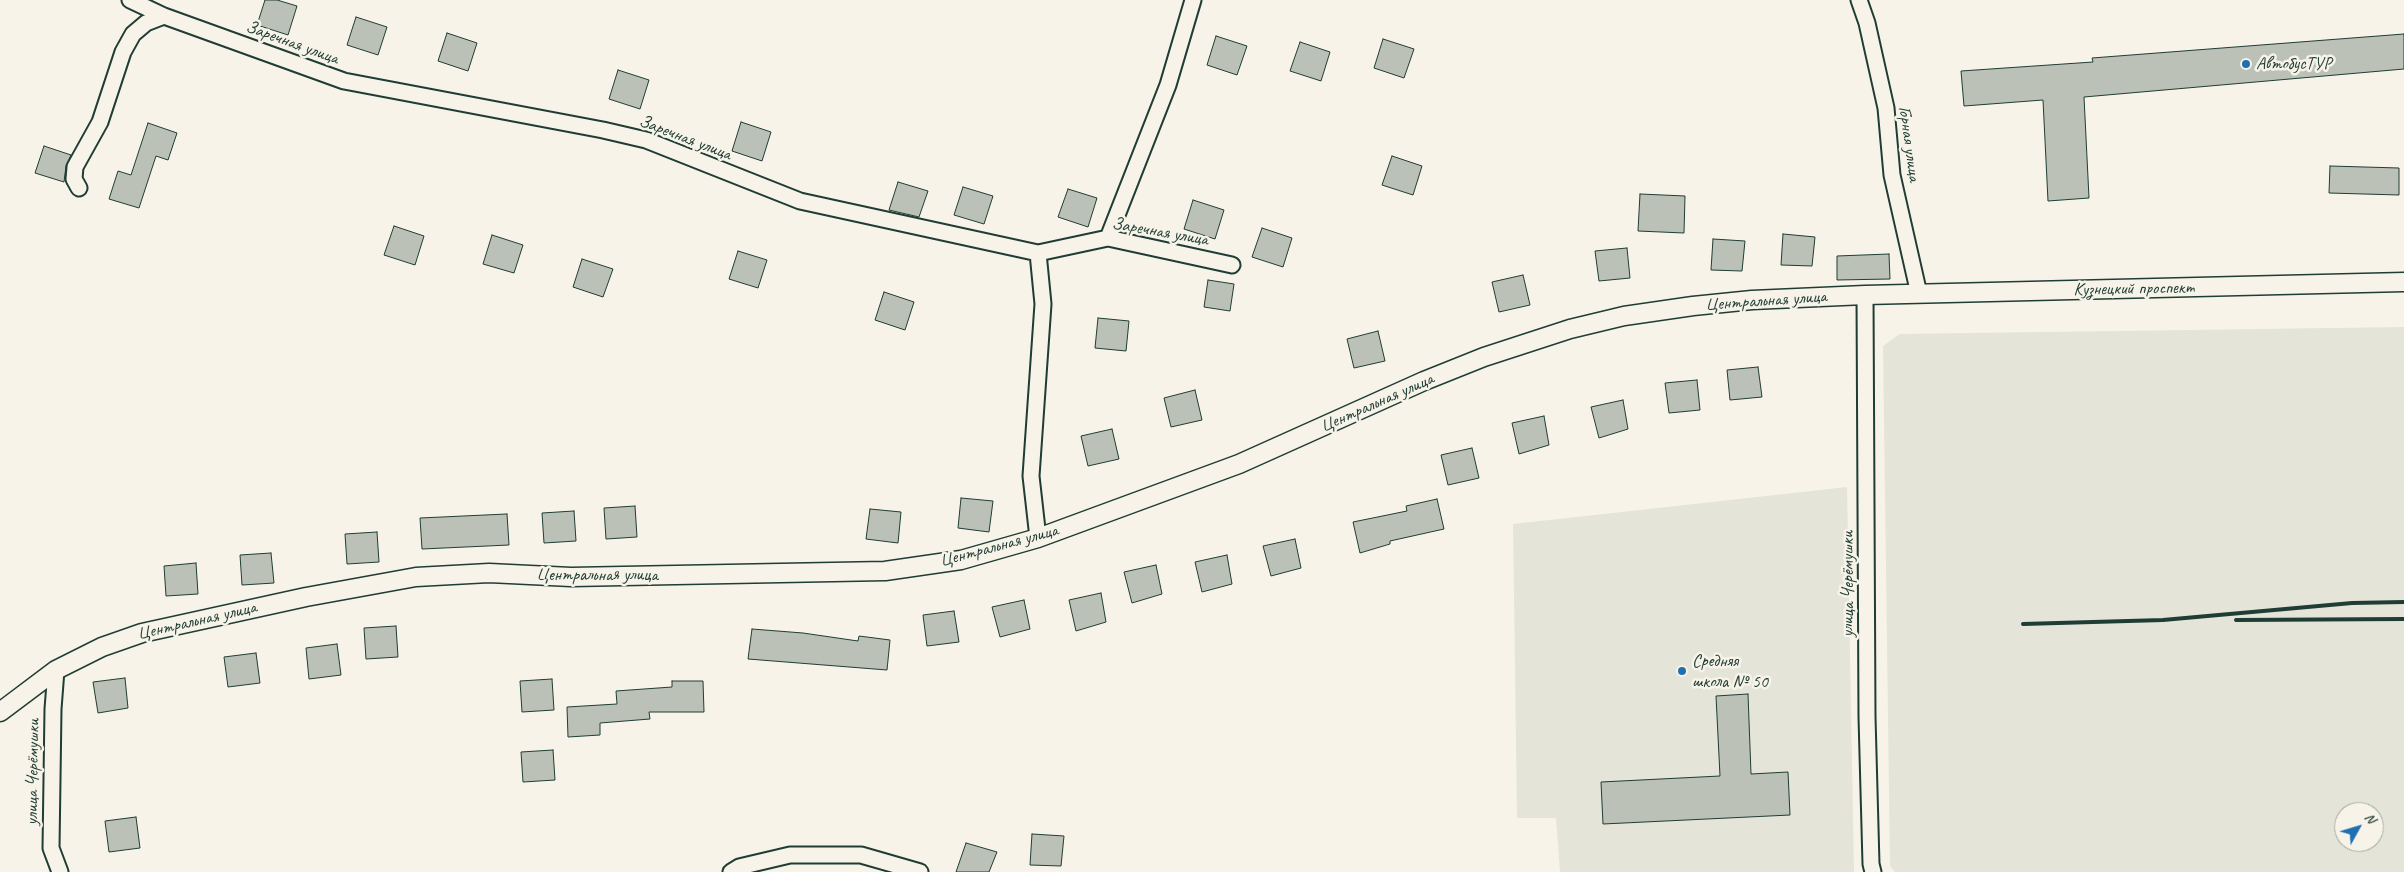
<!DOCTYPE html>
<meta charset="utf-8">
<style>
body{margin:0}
#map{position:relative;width:2404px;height:872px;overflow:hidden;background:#f7f3e8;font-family:Caveat,sans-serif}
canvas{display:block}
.north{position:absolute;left:2334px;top:802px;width:50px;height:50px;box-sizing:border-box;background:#f7f3e8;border:1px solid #a1aaa0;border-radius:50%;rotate:51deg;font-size:14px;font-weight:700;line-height:20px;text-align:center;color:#1f3d34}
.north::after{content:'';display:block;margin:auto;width:18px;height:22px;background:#1f6fb2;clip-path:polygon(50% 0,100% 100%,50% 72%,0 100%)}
</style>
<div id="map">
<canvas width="2404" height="872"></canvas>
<div class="north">N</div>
</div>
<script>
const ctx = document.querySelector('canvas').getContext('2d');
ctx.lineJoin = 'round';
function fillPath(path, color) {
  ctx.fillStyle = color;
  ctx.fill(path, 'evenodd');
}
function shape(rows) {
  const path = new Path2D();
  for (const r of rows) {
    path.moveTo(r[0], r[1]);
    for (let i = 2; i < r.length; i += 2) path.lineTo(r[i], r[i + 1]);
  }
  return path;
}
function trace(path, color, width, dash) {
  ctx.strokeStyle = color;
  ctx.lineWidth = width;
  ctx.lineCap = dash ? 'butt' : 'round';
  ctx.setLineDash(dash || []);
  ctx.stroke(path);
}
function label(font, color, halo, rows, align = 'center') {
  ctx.font = font + ' Caveat,sans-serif';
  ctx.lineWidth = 5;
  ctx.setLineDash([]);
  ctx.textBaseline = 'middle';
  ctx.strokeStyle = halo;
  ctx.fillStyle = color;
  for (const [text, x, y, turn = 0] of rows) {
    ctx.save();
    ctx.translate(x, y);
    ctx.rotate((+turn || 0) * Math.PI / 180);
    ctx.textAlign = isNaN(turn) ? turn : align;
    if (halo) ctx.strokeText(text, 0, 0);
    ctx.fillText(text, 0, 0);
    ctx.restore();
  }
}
fillPath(shape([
 [2404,327,2404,872,1895,872,1890,866,1883,346,1900,334],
 [2344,812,2374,812,2374,842,2344,842],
 [1847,487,1854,872,1560,872,1556,818,1517,818,1513,524]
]), '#e5e4d9');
const building = shape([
 [265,0,277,0,297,6,288,35,257,25,265,0],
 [356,17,387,27,378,55,347,45,356,17],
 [447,33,477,43,468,71,438,61,447,33],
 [2404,34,2404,69,2084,97,2089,198,2048,201,2043,100,1964,106,1961,71,2093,62,2092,58,2404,34],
 [1216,36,1247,46,1237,75,1207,65,1216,36],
 [1383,39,1414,49,1404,78,1374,68,1383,39],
 [1300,42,1330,52,1321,81,1290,71,1300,42],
 [618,70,649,80,640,109,609,99,618,70],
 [741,122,771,132,762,161,732,151,741,122],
 [148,123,177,133,168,160,156,156,139,208,109,199,118,171,131,175,148,123],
 [44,146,71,155,66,166,64,182,35,173,44,146],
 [1392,156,1422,166,1413,195,1382,185,1392,156],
 [2330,166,2399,168,2399,195,2329,193,2330,166],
 [898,182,928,191,919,217,889,210,898,182],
 [963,187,993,196,984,224,954,215,963,187],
 [1068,189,1097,198,1088,227,1058,217,1068,189],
 [1640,194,1685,196,1684,233,1638,231,1640,194],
 [1193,200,1224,210,1215,239,1184,229,1193,200],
 [394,226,424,236,415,265,384,255,394,226],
 [1262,228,1292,238,1283,267,1252,257,1262,228],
 [1783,234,1815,237,1812,266,1781,265,1783,234],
 [492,235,523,245,514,273,483,264,492,235],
 [1713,239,1745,241,1742,271,1711,270,1713,239],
 [1627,248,1630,278,1599,281,1595,251,1627,248],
 [738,251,767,260,758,288,729,279,738,251],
 [1889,254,1890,279,1837,280,1837,256,1889,254],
 [582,259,613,269,603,297,573,287,582,259],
 [1523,275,1530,305,1499,312,1492,282,1523,275],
 [1208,280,1234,284,1230,311,1204,307,1208,280],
 [884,292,914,302,905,330,875,320,884,292],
 [1098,318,1129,321,1126,351,1095,348,1098,318],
 [1378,331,1385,361,1354,368,1347,339,1378,331],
 [1758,367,1762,397,1730,400,1727,370,1758,367],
 [1697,380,1700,410,1669,413,1665,383,1697,380],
 [1195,390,1202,420,1171,427,1164,398,1195,390],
 [1623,400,1628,429,1599,438,1591,407,1623,400],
 [1544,416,1549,445,1519,454,1512,423,1544,416],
 [1112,429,1119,459,1088,466,1081,436,1112,429],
 [1472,448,1479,478,1448,485,1441,455,1472,448],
 [961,498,993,501,989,532,958,528,961,498],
 [1437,499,1444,529,1390,541,1390,544,1360,553,1353,522,1407,511,1406,506,1437,499],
 [635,506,637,537,606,539,604,508,635,506],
 [870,509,901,512,898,543,866,539,870,509],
 [574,511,576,541,544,543,542,513,574,511],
 [507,514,509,545,422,549,420,518,507,514],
 [377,532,379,562,347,564,345,534,377,532],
 [1295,539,1301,568,1271,576,1263,546,1295,539],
 [271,553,274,583,242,585,240,555,271,553],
 [1227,555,1232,584,1202,592,1195,562,1227,555],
 [196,563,198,594,166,596,164,566,196,563],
 [1156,565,1162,594,1132,603,1124,572,1156,565],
 [1101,593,1106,622,1076,631,1069,600,1101,593],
 [1024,600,1030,629,1000,637,992,607,1024,600],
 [954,611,959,642,927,646,923,615,954,611],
 [396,626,398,657,366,659,364,628,396,626],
 [752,629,803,633,858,641,859,636,890,640,887,670,748,659,752,629],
 [337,644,341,675,309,679,306,648,337,644],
 [256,653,260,683,228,687,224,657,256,653],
 [125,678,128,708,98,713,93,682,125,678],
 [552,679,554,710,522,712,520,681,552,679],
 [672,681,703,681,704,712,649,712,650,719,600,723,600,735,568,737,567,707,617,704,616,691,672,687,672,681],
 [1748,694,1751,774,1788,772,1790,815,1603,824,1601,782,1720,776,1716,696,1748,694],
 [553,750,555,780,523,782,521,752,553,750],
 [136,817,140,848,109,852,105,821,136,817],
 [1032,834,1064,836,1061,866,1030,865,1032,834],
 [966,843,997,852,989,872,956,872,966,843]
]);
fillPath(building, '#bbc1b6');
trace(building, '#1f3d34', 1);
const minor = shape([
 [130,0,164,16,344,81,603,130,646,140,800,201,1038,253,1108,238,1232,265],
 [1859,0,1867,23,1886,108,1892,175,1919,294],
 [79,188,74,179,75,167,100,122,123,52,133,34,146,23,164,16],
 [1108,238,1168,85,1193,0],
 [1038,253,1043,304,1031,476,1038,538],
 [1865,295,1867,717,1871,864,1873,872],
 [56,670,53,709,51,848,60,872],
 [731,872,739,867,790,855,861,855,920,872]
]);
const tertiary = shape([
 [0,712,56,670,102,647,142,633,306,597,416,577,489,573,571,577,885,571,961,560,1038,538,1239,464,1424,381,1484,357,1570,329,1624,316,1693,306,1752,300,1865,295,2404,282]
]);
trace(minor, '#1f3d34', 19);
trace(tertiary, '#1f3d34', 21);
trace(minor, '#f7f3e8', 15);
trace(tertiary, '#f7f3e8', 18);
trace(shape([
 [2236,620,2404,619],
 [2023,624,2163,620,2352,603,2404,602]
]), '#1f3d34', 4);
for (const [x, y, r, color] of [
 [2246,64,5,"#1f6fb2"],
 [1682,671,5,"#1f6fb2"]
]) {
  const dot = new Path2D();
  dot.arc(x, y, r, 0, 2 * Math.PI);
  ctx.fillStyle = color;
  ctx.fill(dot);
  trace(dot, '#f7f3e8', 2);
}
label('18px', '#1f3d34', '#f7f3e8', [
 ["Заречная улица",292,43,20],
 ["Заречная улица",685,138,21],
 ["Горная улица",1909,144,82],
 ["Заречная улица",1160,232,10],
 ["Кузнецкий проспект",2134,289,-1],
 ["Центральная улица",1766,301,-4],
 ["Центральная улица",1377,403,-24],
 ["Центральная улица",999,546,-15],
 ["Центральная улица",597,575],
 ["улица Черёмушки",1848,584,-90],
 ["Центральная улица",197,621,-13],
 ["улица Черёмушки",33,772,-89]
]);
label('18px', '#1f3d34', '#f7f3e8', [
 ["АвтобусТУР",2256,64],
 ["Средняя",1692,661],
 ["школа № 50",1692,682]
], 'left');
</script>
